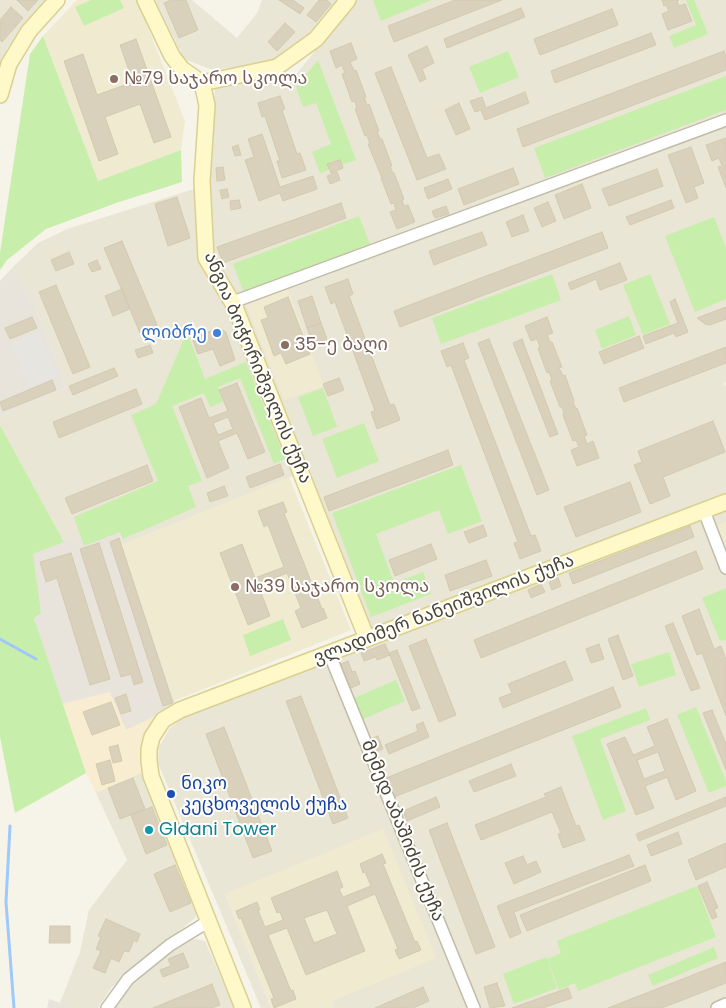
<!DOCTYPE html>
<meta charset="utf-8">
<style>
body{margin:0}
canvas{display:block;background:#f6f3e8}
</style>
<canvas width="726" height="1008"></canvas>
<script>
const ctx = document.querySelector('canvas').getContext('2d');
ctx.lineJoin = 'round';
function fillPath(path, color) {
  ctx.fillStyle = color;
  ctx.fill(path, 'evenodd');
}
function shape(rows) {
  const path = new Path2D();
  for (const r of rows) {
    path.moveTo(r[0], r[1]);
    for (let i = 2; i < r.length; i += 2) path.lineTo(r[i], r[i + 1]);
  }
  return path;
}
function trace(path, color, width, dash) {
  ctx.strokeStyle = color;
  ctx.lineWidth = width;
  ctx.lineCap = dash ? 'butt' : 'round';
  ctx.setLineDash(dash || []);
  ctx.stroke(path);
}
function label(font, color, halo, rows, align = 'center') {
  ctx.font = font + ' Poppins,"Noto Sans Georgian",sans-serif';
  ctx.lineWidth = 4;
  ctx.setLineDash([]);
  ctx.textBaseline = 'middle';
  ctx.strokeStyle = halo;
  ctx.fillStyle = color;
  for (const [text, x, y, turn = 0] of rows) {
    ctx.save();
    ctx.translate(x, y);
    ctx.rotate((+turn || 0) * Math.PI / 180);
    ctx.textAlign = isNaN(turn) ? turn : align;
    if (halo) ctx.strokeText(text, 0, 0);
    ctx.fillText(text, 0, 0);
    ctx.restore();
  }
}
fillPath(shape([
 [0,0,51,0,7,48,0,77],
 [155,0,192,0,237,38,257,13,262,0,337,0,306,37,272,62,213,70,184,59],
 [356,0,726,0,726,382,724,383,726,387,726,495,369,632,209,257,207,211,215,87,271,75,290,82],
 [194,189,201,263,232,316,296,475,122,545,114,521,64,542,0,425,0,416,66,388,34,303,12,268,38,243,67,229],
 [726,511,726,522,717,526,726,549,726,1008,334,1008,331,1001,225,894,271,1008,261,1008,158,763,159,747,170,728,189,713],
 [145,771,200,908,196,917,111,988,98,1008,74,1008,60,1003,80,952,89,910,127,860,96,793],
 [189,938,205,941,234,1008,113,1008,136,980]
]), '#eae6d5');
fillPath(shape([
 [110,692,161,713,145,771,96,793,86,773,62,704]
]), '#f9edd1');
fillPath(shape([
 [12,268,34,303,66,388,0,416,0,281],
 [114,521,176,706,126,730,110,692,62,704,34,618,33,554],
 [49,999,60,1003,74,1008,47,1008]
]), '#e8e4dc');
fillPath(shape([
 [77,0,137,0,185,121,181,150,98,182,43,36],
 [287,288,324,386,284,400,246,305],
 [289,477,351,630,174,701,122,545],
 [726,522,726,549,717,526],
 [383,829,436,958,332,1001,334,1008,271,1008,225,894]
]), '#f0ebd0');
fillPath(shape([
 [91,0,120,0,124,8,84,26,75,7],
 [373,0,432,0,381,21],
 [686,0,694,0,708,34,674,48,669,36,696,25],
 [43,36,98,181,181,150,182,182,116,203,46,229,7,260,0,270,0,253,30,54],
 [508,51,519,77,480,93,469,67],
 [318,60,356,160,320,173,312,152,331,144,316,103,303,107,296,87],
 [726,76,726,110,545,178,534,148],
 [359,216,370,244,244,293,233,264],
 [714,217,726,248,726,299,695,312,665,236],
 [552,274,561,300,441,344,432,318],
 [650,274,670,324,643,335,623,285],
 [629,316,636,335,602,349,595,330],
 [187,332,205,379,246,362,285,459,274,464,240,378,218,387,223,402,210,407,204,393,172,406,202,481,188,486,196,507,123,539,120,532,84,546,74,517,158,481,131,415,156,404],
 [323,388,337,427,313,436,298,397],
 [364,423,379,461,337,478,322,439],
 [0,425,64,542,33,554,41,613,34,618,86,773,15,813,0,737],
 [461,465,482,521,448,534,439,510,376,534,394,583,423,572,431,594,371,617,332,513],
 [726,588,726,643,725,640,720,641,702,598],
 [283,619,291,640,250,656,243,635],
 [669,652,676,675,639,687,631,664],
 [396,680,405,701,361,720,352,699],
 [696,707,726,781,726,786,709,793,677,715],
 [646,708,650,720,600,739,626,811,603,820,572,736],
 [697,886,716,937,578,991,575,983,559,990,547,959,561,953,557,941],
 [714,947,718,958,653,986,648,975],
 [546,957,557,988,514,1004,503,974]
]), '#c8eeac');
fillPath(shape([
 [40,331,58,376,28,387,11,343]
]), '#e6e5e0');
trace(shape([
 [0,639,36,659],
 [10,826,6,902,14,1008]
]), '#9ec9f8', 3);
const building = shape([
 [17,0,38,0,28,11,17,0],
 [171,0,186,0,198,30,179,38,164,3,171,0],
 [279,0,293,0,304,8,300,14,279,0],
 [319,0,327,0,331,4,316,22,307,15,319,0],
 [455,0,502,0,394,42,388,26,455,0],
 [662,0,679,0,677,1,679,6,685,4,692,21,668,30,662,14,669,11,666,5,664,6,662,0],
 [11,7,23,18,2,42,0,40,0,20,11,7],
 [521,8,525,17,447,48,444,39,521,8],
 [612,9,618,25,540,55,534,39,612,9],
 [285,23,295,32,277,51,268,42,285,23],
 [651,33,656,45,555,83,551,71,651,33],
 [136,39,171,137,154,143,140,104,105,117,118,154,99,161,64,61,83,54,97,95,133,82,120,45,136,39],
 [351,43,357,59,350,62,354,71,356,70,366,97,364,97,367,105,369,104,379,131,377,131,380,139,382,139,392,166,390,167,393,173,394,173,404,199,402,200,404,206,408,205,415,222,397,229,390,212,396,210,394,203,391,204,381,178,382,178,368,144,370,144,367,135,365,136,355,109,357,109,355,101,352,102,342,74,345,73,342,65,336,68,330,51,351,43],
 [427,46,434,63,422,69,426,79,420,82,408,55,427,46],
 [724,51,726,57,726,70,523,147,517,129,724,51],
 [391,67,427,158,439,154,446,169,417,180,375,73,391,67],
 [525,92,529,103,485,120,481,110,475,112,470,101,482,97,486,108,525,92],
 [280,96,285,109,282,110,297,154,300,153,306,170,282,178,277,161,280,161,265,116,262,117,258,103,280,96],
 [459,103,470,129,456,135,445,110,459,103],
 [262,134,280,187,313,176,317,189,283,201,280,193,259,201,245,160,254,157,248,139,262,134],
 [726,138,726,188,718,167,722,166,719,158,712,161,706,145,726,138],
 [238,145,241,155,235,156,232,147,238,145],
 [691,147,704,183,694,187,698,198,686,203,668,155,691,147],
 [340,160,343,168,331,173,327,164,340,160],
 [223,167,225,180,217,181,216,168,223,167],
 [513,168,519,184,464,205,458,189,513,168],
 [657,169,663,186,609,206,602,189,657,169],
 [337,172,340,180,330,184,327,176,337,172],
 [448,179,452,189,428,199,424,188,448,179],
 [582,184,591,208,564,219,555,195,582,184],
 [227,189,229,197,222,199,220,190,227,189],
 [177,197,190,238,168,246,155,204,177,197],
 [239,200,241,208,231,210,230,201,239,200],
 [671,200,674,208,630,225,626,217,671,200],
 [548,202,556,221,542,227,534,208,548,202],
 [341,203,346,218,223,263,217,247,341,203],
 [446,206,449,214,435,218,432,211,446,206],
 [523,215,529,231,512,237,506,222,523,215],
 [482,232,487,245,434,265,429,251,482,232],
 [602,232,608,248,400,327,394,311,602,232],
 [122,241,157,325,140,333,104,248,122,241],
 [69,252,74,264,56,271,51,260,69,252],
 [97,260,101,269,92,272,88,264,97,260],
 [620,263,627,280,600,290,596,279,571,290,568,283,620,263],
 [348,279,353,294,349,296,390,405,394,404,400,420,377,429,371,412,375,411,335,302,331,304,325,287,348,279],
 [56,285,90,367,73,374,39,292,56,285],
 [122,289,130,309,113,316,105,296,122,289],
 [312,296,321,323,307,328,298,301,312,296],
 [288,297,310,354,286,364,281,353,274,356,261,320,268,318,264,307,288,297],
 [675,299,688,332,676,337,674,333,646,344,643,336,678,323,670,302,675,299],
 [726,307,726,319,710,325,705,324,697,318,726,307],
 [32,317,37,328,10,339,5,328,32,317],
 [547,317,553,333,547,335,550,342,552,342,562,367,559,368,563,376,565,375,574,401,573,402,576,409,577,408,587,435,584,436,587,444,593,441,599,458,577,466,571,450,579,447,576,440,573,441,563,415,564,414,562,407,560,407,550,381,552,380,549,372,547,373,538,348,540,347,537,339,531,341,525,326,547,317],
 [321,323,327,339,313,344,307,328,321,323],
 [219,328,226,332,235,360,220,366,213,349,198,354,192,338,219,328],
 [639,336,644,348,604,364,599,352,639,336],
 [489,339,549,490,537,495,478,343,489,339],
 [522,339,558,434,550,437,513,343,522,339],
 [463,343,469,358,464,360,531,536,535,535,541,551,520,559,514,543,518,542,451,365,447,367,441,351,463,343],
 [150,345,153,353,138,358,135,350,150,345],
 [726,347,726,363,624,402,619,388,726,347],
 [114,368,118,376,73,395,69,386,114,368],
 [339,378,344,390,328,396,323,384,339,378],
 [52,380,56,390,3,411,0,402,52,380],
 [237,383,265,452,248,459,237,433,218,441,229,468,207,478,179,407,201,398,209,418,228,411,219,390,237,383],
 [228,417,233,429,218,435,213,423,228,417],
 [136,389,142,404,59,438,53,422,136,389],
 [713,421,725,452,663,477,670,496,650,504,634,465,642,462,638,451,713,421],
 [448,450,453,465,329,511,324,497,448,450],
 [280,464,284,475,250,488,246,477,280,464],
 [147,465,153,481,72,514,65,498,147,465],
 [630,482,641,512,576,537,564,507,630,482],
 [224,486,228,496,210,502,207,493,224,486],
 [283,502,287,512,284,513,322,609,323,608,327,618,302,628,295,611,301,608,287,573,258,585,270,616,248,625,220,553,242,544,255,578,284,567,268,525,264,527,258,511,283,502],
 [483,525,487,536,469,543,464,532,483,525],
 [690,526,694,537,573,584,569,573,690,526],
 [119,538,173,703,163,706,110,542,119,538],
 [99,543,143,682,134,685,131,674,121,677,80,549,99,543],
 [431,544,437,559,395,576,389,560,431,544],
 [696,551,703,569,481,658,474,640,696,551],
 [71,553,110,679,90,685,57,578,46,582,40,562,71,553],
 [486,560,492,576,450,591,445,575,486,560],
 [558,578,561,586,552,590,549,582,558,578],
 [541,584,545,592,531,598,528,590,541,584],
 [699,609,714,649,721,646,726,660,726,716,702,653,697,655,682,616,699,609],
 [673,623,700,688,691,691,665,626,673,623],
 [618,635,633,676,623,680,608,639,618,635],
 [426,639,456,715,439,722,409,646,426,639],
 [385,644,390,655,377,660,376,657,364,661,361,653,385,644],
 [599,644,604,659,591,663,586,649,599,644],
 [397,650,420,708,412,711,389,653,397,650],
 [348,661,352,672,355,671,360,684,349,689,339,665,348,661],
 [565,661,573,680,503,708,499,698,512,693,508,684,565,661],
 [613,687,621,707,394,797,386,778,613,687],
 [126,694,131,711,121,714,115,698,126,694],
 [301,696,348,818,333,824,286,701,301,696],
 [111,702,120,725,92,735,83,712,111,702],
 [712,710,726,744,726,770,703,713,712,710],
 [667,719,696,791,676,800,667,777,645,786,654,808,636,815,607,744,625,737,633,755,655,746,647,727,667,719],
 [658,752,665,771,644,779,637,760,658,752],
 [423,722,429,737,389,754,385,745,418,731,416,725,423,722],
 [224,727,272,851,253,858,206,734,224,727],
 [378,736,383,749,373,753,368,740,378,736],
 [118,745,122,761,113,763,109,747,118,745],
 [110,760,115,781,102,785,96,764,110,760],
 [511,764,516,776,474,792,469,781,511,764],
 [133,778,145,809,120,819,108,788,133,778],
 [561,787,576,826,579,825,585,840,563,848,558,834,561,833,552,812,481,840,475,825,546,797,544,794,561,787],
 [436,797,440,807,407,821,403,811,436,797],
 [726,797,726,806,639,841,636,834,726,797],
 [152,807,167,845,146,854,131,815,152,807],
 [447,823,495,947,476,954,429,830,447,823],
 [678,832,682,844,651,856,647,845,678,832],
 [726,843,726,867,696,880,688,860,726,843],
 [382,854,386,863,383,864,415,942,417,941,421,950,399,959,395,950,398,949,375,894,347,906,365,951,306,975,287,928,268,935,291,991,293,990,296,999,274,1008,271,999,274,998,241,918,239,919,236,911,257,902,260,910,258,910,265,927,283,920,280,912,277,913,271,898,337,871,343,887,339,889,343,897,371,886,365,872,363,873,360,864,382,854],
 [327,910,337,934,314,943,304,918,327,910],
 [629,855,634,866,514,912,521,933,510,938,497,906,629,855],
 [523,856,527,865,536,861,541,872,514,884,505,863,523,856],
 [175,865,191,903,170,912,154,874,175,865],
 [645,865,651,881,527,931,520,915,645,865],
 [707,882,718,908,714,909,717,917,712,919,698,886,707,882],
 [106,919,140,934,137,942,134,940,129,952,124,951,119,962,111,958,105,973,93,968,101,951,96,949,101,937,98,936,106,919],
 [50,926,70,926,70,943,49,943,50,926],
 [183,953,189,967,163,977,160,970,171,966,168,959,183,953],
 [726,962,726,983,662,1008,608,1008,726,962],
 [497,983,505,1006,490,1008,484,987,497,983],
 [212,984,220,1005,212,1008,153,1008,212,984],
 [423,987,429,1001,413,1008,375,1008,423,987],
 [568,988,572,998,543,1008,512,1008,568,988]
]);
fillPath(building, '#d9d1bc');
trace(building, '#d4caae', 1);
const street = shape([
 [233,302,726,120],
 [704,511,726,568],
 [329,653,474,1008],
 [107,1008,128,979,170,945,209,921],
 [717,1008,726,1004]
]);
const secondary = shape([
 [145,0,172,56,182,69,202,83],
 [202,83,207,105,202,181,206,258,235,307,367,639],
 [202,83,277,67,316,39,348,0],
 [0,95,9,64,29,31,57,0],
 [243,1008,151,776,149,761,149,749,152,737,163,720,180,710,726,502]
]);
trace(street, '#c2bda9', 14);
trace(secondary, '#dad092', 18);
trace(street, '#fff', 11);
trace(secondary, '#fff8c8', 15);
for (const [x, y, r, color] of [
 [114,79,5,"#8d6e63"],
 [217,333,5,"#3f7fe0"],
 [285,345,5,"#8d6e63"],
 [235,587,5,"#8d6e63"],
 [171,794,5,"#1a4fb4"],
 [149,830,5,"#0f9aa8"]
]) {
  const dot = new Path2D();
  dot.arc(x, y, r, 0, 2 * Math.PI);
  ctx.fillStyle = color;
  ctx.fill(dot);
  trace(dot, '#fff', 2);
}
label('18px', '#785e54', '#fff', [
 ["№79 საჯარო სკოლა",124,79],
 ["35-ე ბაღი",295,345],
 ["№39 საჯარო სკოლა",245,587]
], 'left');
label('18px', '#366cbe', '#fff', [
 ["ლიბრე",207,333]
], 'right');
label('18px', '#4a4435', '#fff', [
 ["ანგია ბოჭორიშვილის ქუჩა",257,368,67],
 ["ვლადიმერ ნანეიშვილის ქუჩა",444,610,-21],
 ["მემედ აბაშიძის ქუჩა",402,831,68]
]);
label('18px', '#164399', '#fff', [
 ["ნიკო",181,784],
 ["კეცხოველის ქუჩა",181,805]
], 'left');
label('18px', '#0d838f', '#fff', [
 ["Gldani Tower",159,830]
], 'left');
</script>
